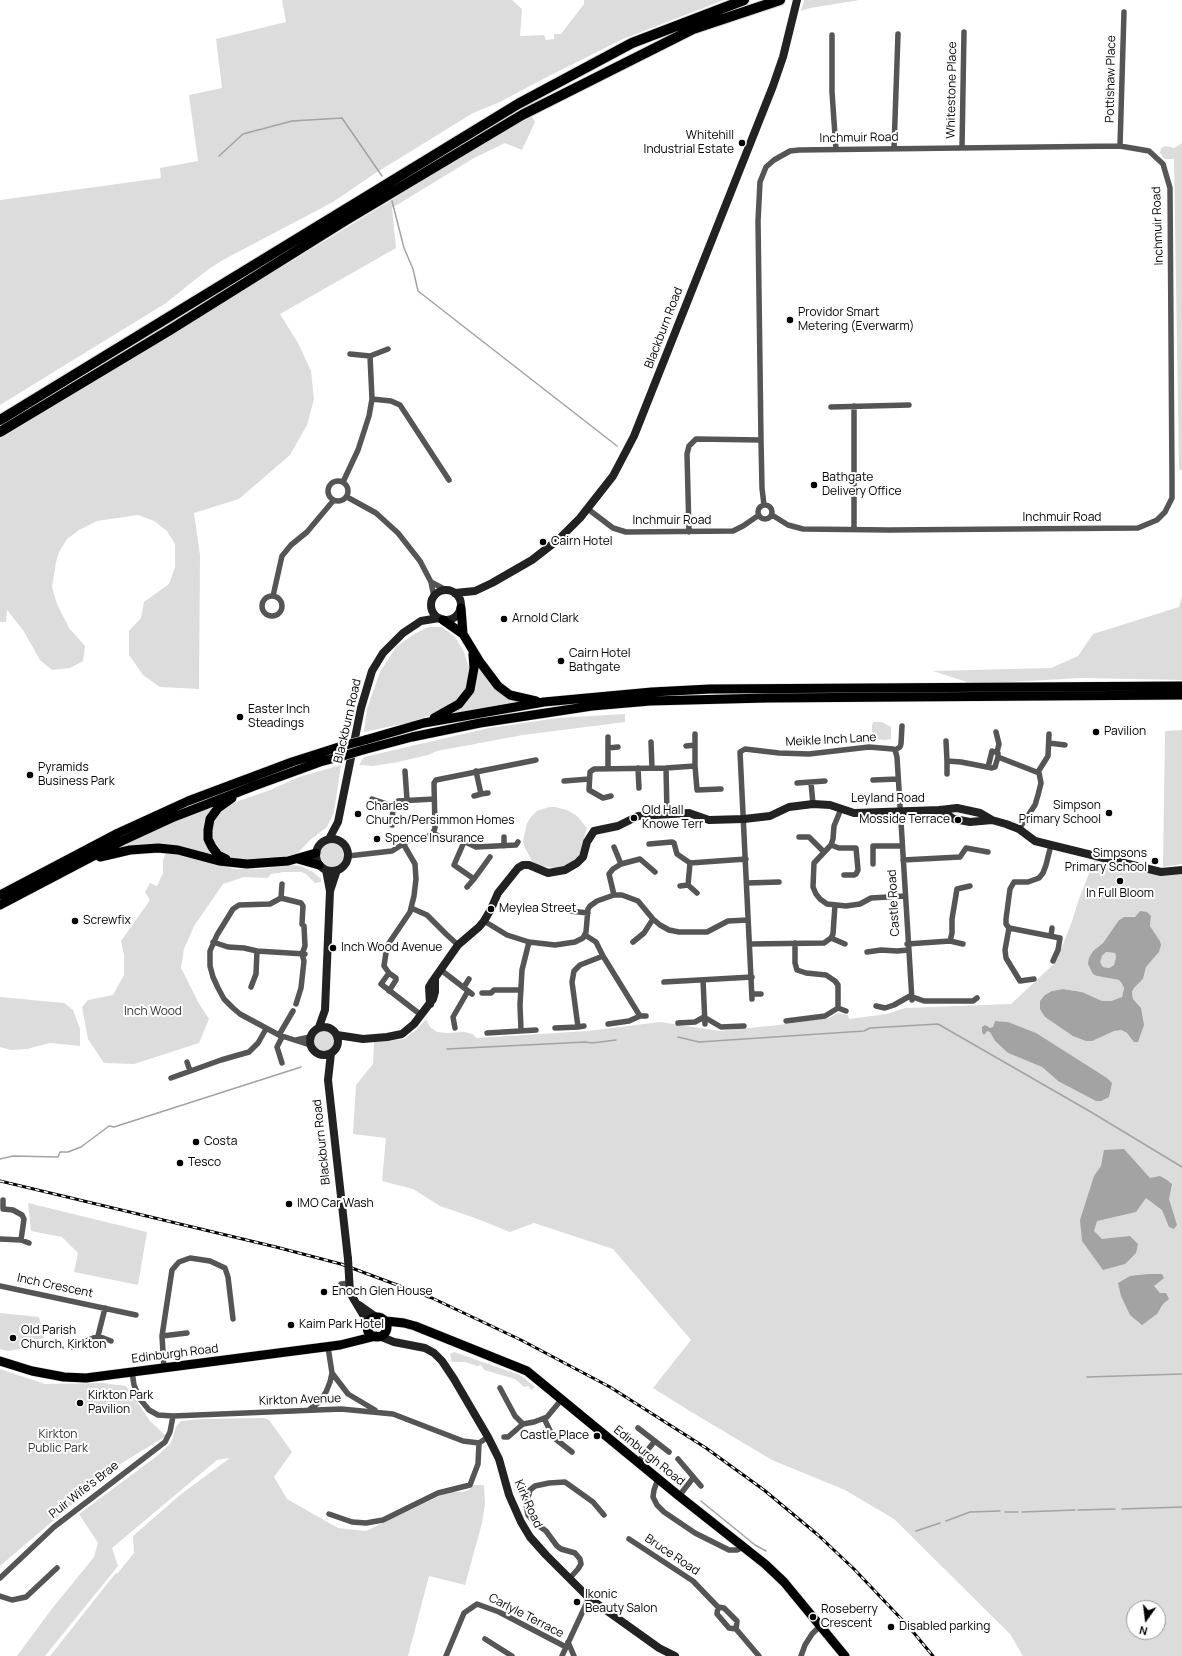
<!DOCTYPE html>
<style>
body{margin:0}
#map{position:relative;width:1182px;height:1656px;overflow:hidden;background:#fff;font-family:Manrope,sans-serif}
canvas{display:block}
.north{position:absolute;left:1126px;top:1600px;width:40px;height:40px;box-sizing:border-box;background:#fff;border:1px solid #999;border-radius:50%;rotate:194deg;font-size:11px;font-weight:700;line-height:16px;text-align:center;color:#000}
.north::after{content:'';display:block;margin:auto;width:14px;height:18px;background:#000;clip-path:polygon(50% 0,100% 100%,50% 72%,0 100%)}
</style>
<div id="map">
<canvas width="1182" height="1656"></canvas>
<div class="north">N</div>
</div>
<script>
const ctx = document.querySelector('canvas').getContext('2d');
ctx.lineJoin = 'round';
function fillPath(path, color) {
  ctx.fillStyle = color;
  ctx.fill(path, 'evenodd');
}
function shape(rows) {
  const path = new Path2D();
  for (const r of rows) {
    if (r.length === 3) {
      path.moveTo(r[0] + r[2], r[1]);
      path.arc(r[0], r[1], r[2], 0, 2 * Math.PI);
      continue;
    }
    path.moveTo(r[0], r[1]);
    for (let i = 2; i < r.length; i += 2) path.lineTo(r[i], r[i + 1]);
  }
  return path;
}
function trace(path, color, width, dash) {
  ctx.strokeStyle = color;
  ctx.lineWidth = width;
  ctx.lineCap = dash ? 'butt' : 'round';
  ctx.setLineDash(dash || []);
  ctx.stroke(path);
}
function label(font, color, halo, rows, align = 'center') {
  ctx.font = font + ' Manrope,sans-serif';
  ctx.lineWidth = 4;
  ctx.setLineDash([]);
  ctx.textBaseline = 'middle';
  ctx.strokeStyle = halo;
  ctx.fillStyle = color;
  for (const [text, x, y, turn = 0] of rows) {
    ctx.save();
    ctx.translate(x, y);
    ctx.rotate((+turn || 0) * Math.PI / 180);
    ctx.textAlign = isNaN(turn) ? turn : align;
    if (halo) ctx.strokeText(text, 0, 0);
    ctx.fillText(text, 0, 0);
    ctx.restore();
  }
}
fillPath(shape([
 [282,0,512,0,522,9,520,36,544,35,546,40,554,39,554,34,561,34,584,4,584,0,724,0,623,39,543,79,500,102,473,113,374,174,333,202,221,261,206,271,166,303,0,405,0,200,161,178,160,168,198,161,189,95,222,88,216,39,286,22],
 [804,0,860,0,810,8,801,11],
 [531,115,535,122,522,150,505,143,474,158,392,208,396,248,280,314,298,343,311,371,314,399,307,425,290,455,239,499,194,513,200,555,199,689,160,687,143,675,129,655,129,631,141,618,144,602,169,584,175,567,175,544,167,531,154,521,138,515,97,521,79,530,67,539,59,552,56,562,52,587,57,604,69,628,85,646,83,661,70,668,52,670,40,660,23,630,7,610,6,622,0,622,0,439],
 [1182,143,1182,470,1179,470,1174,159,1165,159,1160,153,1161,148,1165,146,1174,148],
 [1182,596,1182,680,1082,678,973,684,933,671,1051,668,1078,656,1093,634,1179,607],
 [428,627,442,627,455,637,464,652,469,668,467,685,458,700,440,712,411,722,364,732,367,709,380,672,396,647,414,634],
 [478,662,505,694,520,703,451,716,467,700],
 [625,714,625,722,523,735,437,751,428,755,398,762,373,766,359,765,364,757,489,728,558,718],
 [873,722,882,722,891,727,891,739,885,740,872,738,872,726],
 [1182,730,1182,864,1163,867,1165,731],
 [341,765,334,812,327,827,310,840,296,855,246,860,230,857,219,850,213,842,211,827,216,816,227,805,270,790,299,777],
 [220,802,205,828,218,857,189,849,112,851,165,825],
 [549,807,555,807,567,810,577,816,587,828,585,833,584,840,579,856,566,866,557,868,539,866,532,861,525,848,523,841,527,823,531,817,537,811],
 [332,855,14],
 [166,853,186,856,235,869,260,869,291,865,301,866,313,872,321,879,321,882,315,883,306,874,301,872,284,872,271,874,268,878,244,877,223,884,194,926,184,949,181,968,198,1002,209,1019,199,1043,134,1064,104,1063,88,1039,82,1007,88,1000,113,995,124,975,124,955,121,941,150,900,145,892,150,883,157,886,163,873,163,860],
 [1096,856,1154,870,1182,870,1182,1656,1023,1656,1010,1634,894,1519,845,1490,772,1460,688,1410,653,1388,691,1340,613,1249,534,1223,510,1232,475,1218,440,1206,413,1189,382,1181,386,1138,353,1134,356,1085,373,1064,374,1042,404,1039,416,1030,426,1019,430,1027,437,1032,447,1033,464,1032,473,1034,476,1038,588,1031,660,1022,720,1031,779,1025,829,1018,838,1013,848,1015,849,1019,887,1014,905,1008,1011,1004,1056,962,1071,924,1080,896],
 [1151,916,1150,926,1160,941,1159,952,1146,967,1143,979,1134,988,1132,992,1133,999,1141,1008,1132,1036,1121,1030,1114,1030,1104,1035,1052,991,1063,989,1082,992,1101,1001,1111,1001,1122,997,1124,988,1119,980,1097,976,1093,951,1103,943,1119,920,1124,917],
 [995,1021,1008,1022,1107,1078,1058,1081,1042,1067,1008,1053,995,1041,990,1031,987,1031,993,1027],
 [1134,1608,1158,1608,1158,1632,1134,1632],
 [1106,952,1115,953,1116,957,1114,965,1109,968,1103,967,1099,961,1102,956],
 [0,997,64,1003,73,1010,80,1029,80,1046,50,1043,27,1049,11,1050,0,1047],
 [326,1029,333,1033,334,1037,333,1047,331,1052,327,1052,316,1048,314,1039,316,1032],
 [28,1203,147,1232,138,1285,74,1272,78,1253,62,1237,31,1231],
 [0,1313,39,1317,44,1338,25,1343,25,1348,20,1349,8,1351,0,1349],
 [454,1352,520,1375,535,1387,531,1390,528,1386,524,1387,515,1379,484,1370,481,1365,477,1366,465,1362,452,1362,450,1354],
 [0,1369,45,1384,103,1383,126,1386,150,1421,166,1436,117,1466,0,1566],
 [264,1418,269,1420,292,1452,274,1477,287,1499,338,1528,366,1531,448,1492,462,1492,469,1490,473,1485,484,1485,485,1504,482,1523,465,1585,429,1576,408,1656,50,1656,115,1574,118,1573,134,1553,133,1536,180,1495,230,1458,217,1460,112,1548,118,1566,45,1656,17,1656,51,1610,94,1557,98,1543,79,1514,157,1456,171,1443,176,1427,181,1421,202,1419]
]), '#dcdcdc');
fillPath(shape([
 [1140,911,1147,912,1151,916,1150,926,1160,941,1161,945,1159,952,1146,967,1143,979,1134,988,1132,992,1133,999,1141,1008,1144,1025,1138,1042,1134,1042,1127,1033,1121,1030,1114,1031,1092,1041,1086,1041,1073,1036,1045,1017,1040,1009,1040,1001,1045,995,1052,991,1063,989,1082,992,1102,1001,1111,1001,1122,997,1124,988,1122,984,1119,980,1097,976,1093,974,1088,964,1089,958,1093,951,1103,943,1119,920,1124,917,1135,917],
 [1106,952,1115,953,1116,957,1114,965,1109,968,1103,967,1100,962,1102,956],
 [995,1021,1008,1022,1036,1033,1107,1078,1112,1083,1109,1097,1101,1101,1096,1101,1058,1081,1042,1067,1008,1053,995,1041,990,1032,987,1031,984,1035,982,1032,982,1027,985,1025,990,1028,993,1027],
 [1124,1149,1150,1178,1160,1176,1167,1180,1172,1184,1169,1199,1177,1225,1174,1229,1169,1227,1162,1210,1146,1198,1136,1212,1097,1221,1094,1231,1102,1239,1130,1236,1138,1244,1136,1253,1125,1264,1103,1270,1082,1241,1080,1220,1094,1176,1101,1166,1104,1150],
 [1148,1274,1162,1274,1164,1278,1154,1286,1160,1293,1166,1293,1169,1299,1163,1304,1157,1314,1142,1325,1130,1315,1121,1296,1118,1283,1130,1276]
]), '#a3a3a3');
trace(shape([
 [219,156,243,134,292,121,342,118,382,176],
 [392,201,404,248,413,269,418,291,617,446],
 [678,1037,699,1042,864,1031,870,1028,938,1024,1091,1112,1182,1167],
 [447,1049,585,1042,592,1043,616,1040],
 [0,1159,13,1156,58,1157,60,1152,68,1152,81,1147,109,1126,114,1127,301,1067],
 [1087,1377,1182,1374],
 [701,1501,755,1545,766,1551],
 [1122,1509,1182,1507],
 [1078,1510,1115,1509],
 [1005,1512,1018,1512],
 [1022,1512,1075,1510],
 [946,1521,970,1512,1000,1511],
 [916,1531,940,1523]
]), '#a3a3a3', 1.5);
const primary = shape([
 [461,608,463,634],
 [443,620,463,634,480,662,498,686,510,695,536,701],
 [434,718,459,704,470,690,474,668,473,654],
 [365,740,424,723,544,702,652,692,710,689,1182,686],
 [363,750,412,737,480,723,592,706,650,701,766,698,1182,695],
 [100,857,130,850,158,848,178,850,219,861,247,864,288,861,316,853],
 [226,859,218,855,212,847,208,839,208,830,210,819,218,808,232,798],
 [298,859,319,865],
 [0,895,118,833,188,801,292,762,342,746],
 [0,905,122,841,174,817,254,786,320,762,343,756],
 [377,1327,10],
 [386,1321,404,1323,415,1326,527,1371,679,1496,765,1564,784,1582,845,1656],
 [0,1361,32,1371,64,1377,86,1378,340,1345,376,1336]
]);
const highway = shape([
 [0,420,518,104,632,43,744,0],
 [0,432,170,330,346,220,522,115,693,29,780,0]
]);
trace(primary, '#dbdbdb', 10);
trace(highway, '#dbdbdb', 12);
trace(shape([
 [832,35,832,92,836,150],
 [1120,146,1124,12],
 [962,147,964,32],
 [894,148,898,34],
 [350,354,370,356,388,349],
 [372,399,391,401,400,405,449,480],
 [854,406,854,529],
 [831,407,909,405],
 [338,491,10],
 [343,482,358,450,369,416,372,399,370,356],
 [347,497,376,513,398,533,420,561,431,582,434,597],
 [765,512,7],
 [764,505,762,488,761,440,758,221,760,182,766,167,774,160,790,151,799,150,1120,146,1149,151,1163,164,1170,188,1172,480,1172,498,1165,512,1157,520,1138,528,889,530,803,529,788,525,772,515],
 [588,509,613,528,626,532,733,531,743,526,759,515],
 [689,532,687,454,689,446,696,439,761,440],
 [431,582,446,590],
 [273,596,282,556,291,545,307,532,333,501],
 [272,606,10],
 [996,732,999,744,997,752],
 [695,734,695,766],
 [608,737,608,768],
 [946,741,947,761],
 [651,742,652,768],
 [1049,743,1065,745],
 [686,746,695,745],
 [608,748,618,747],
 [895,750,900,747,901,744,902,726],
 [988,767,992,751,998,753,998,757],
 [638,768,639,788],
 [405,771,407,800],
 [476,771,481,794,488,793],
 [1038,772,1048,756,1049,734],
 [947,774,947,761,961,762,992,768,995,767,998,757,1039,773,1041,783,1038,795,1035,805,1019,829],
 [873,780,898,779],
 [564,781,589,779],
 [797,783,825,781],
 [811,783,813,804],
 [474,796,481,794],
 [611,796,603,798,589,790,590,772,594,769,666,768],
 [372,799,393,806,398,801,434,799],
 [841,809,834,826,833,839,831,845,814,863,813,887,816,894,820,899,827,904,846,906,860,904,871,898,905,896],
 [667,813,666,768,695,766,697,790,721,789],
 [392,825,393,806],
 [433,833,435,828,434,783,436,780,536,760],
 [433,833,440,837,457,838,476,847,516,845,518,842],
 [504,837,504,846],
 [799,837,809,837,824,852],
 [464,842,454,865,474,879,490,857],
 [649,844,672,842,674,843,677,854,690,863,746,859],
 [404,845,415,864,416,879,414,896,410,912,387,946,384,966,389,973,381,984,421,1015],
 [831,845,839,848,856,848,858,870,856,874,854,875,844,875],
 [614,847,621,864],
 [348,856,392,851,413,838,427,837,433,833],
 [903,860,960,857,966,848,988,852],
 [690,863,688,885,697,893],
 [873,864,873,846,902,846],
 [747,883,779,882],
 [680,886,688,885],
 [467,887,474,879],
 [614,895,609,874,613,869,621,864,640,859,655,872],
 [281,898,282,884],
 [411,908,427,915,446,934,458,945],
 [570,911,588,913],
 [484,921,507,935,529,942,555,945,575,942,583,938,586,932,588,909,590,906,597,901,614,895,622,895,638,901,653,919,660,925,669,930,679,932,707,932,728,921,748,920],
 [302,924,303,906,301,903,281,898,270,904,239,905,233,909,217,935,210,951,210,966,213,977,218,988,224,999,233,1008,240,1014,279,1035,310,1045],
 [1009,928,1060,938,1058,950,1053,961],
 [585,935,596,942,603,956],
 [1051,936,1052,928],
 [831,938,845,944],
 [950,941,963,944],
 [213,942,228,947,244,948,257,951,305,954],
 [633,942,644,933,653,919],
 [795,943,795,963,797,970,806,973,826,975,835,981,838,985,838,1008],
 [750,944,824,943,831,938,833,934,835,905],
 [907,944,950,941,952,933,952,919,957,889,970,886],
 [867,952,881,950,897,951,908,950],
 [441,970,472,994],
 [1034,979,1020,981,1006,958,1005,950,1009,928,1006,924,1006,919,1010,889,1014,882,1028,882,1039,878,1043,873,1046,865,1051,845],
 [703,980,705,1024],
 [664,982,752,977],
 [251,987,256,974,257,951],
 [464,987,469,979],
 [389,991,396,980,396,978,389,973],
 [482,993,491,993,494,990,521,990],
 [752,994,761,994],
 [752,999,740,752,745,749,779,753,809,754,869,747,893,749,895,750,897,757,912,1000],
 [296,1004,301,988,304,961,302,954,305,946,304,926],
 [876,1006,885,1008,894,1005,910,996,924,1001,973,1001,977,998],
 [786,1021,825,1016,838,1008,846,1011],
 [678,1023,695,1022,704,1017,721,1027,744,1026],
 [608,1024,629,1021,640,1016,646,1016],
 [578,1027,584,1026],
 [455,1028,453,1017,468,991],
 [555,1028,578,1027,572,982,574,971,580,965,603,956,640,1016],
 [521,1030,520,1005,522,970,529,942],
 [487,1033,536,1030],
 [279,1035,293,1011],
 [282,1037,277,1047,282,1063],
 [296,1040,310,1037],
 [187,1062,190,1071],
 [171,1078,221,1060,249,1052,258,1043,266,1029],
 [3,1200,3,1209,13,1210,22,1215,24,1219,21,1240],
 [0,1239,21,1240,29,1243],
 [341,1284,350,1283],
 [0,1286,136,1315],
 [98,1336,111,1341],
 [162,1336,187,1333],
 [72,1347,98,1336,105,1308],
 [164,1368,162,1336,172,1270,179,1262,190,1258,210,1261,225,1268,228,1277,233,1319],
 [132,1372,134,1385,140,1399,149,1410,158,1415,173,1416,341,1409,393,1414,463,1441,479,1443,488,1437],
 [332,1373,348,1394,375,1410],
 [500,1388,515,1416,523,1424],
 [309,1410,319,1402,326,1392,330,1382,332,1373,328,1347],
 [544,1418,553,1437,572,1452],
 [638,1428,669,1452],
 [504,1437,508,1437,523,1424,534,1422,547,1417,562,1399],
 [678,1459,701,1486],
 [638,1462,654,1442],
 [658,1479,654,1490,653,1497,657,1505,664,1512,695,1533,729,1550,737,1550,744,1547],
 [679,1496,693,1478],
 [329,1514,352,1522,366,1523,383,1520,438,1493,470,1485,478,1464,479,1443],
 [629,1539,693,1581,718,1607,717,1614,729,1628,736,1629,759,1656],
 [0,1578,54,1527,165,1442,170,1432,173,1416],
 [569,1579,578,1569,581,1564,580,1559,575,1553,561,1549,557,1546,546,1531,535,1523,528,1515,526,1505,530,1490,535,1486,549,1483,565,1482,593,1502,604,1515],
 [0,1596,12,1600,26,1597,57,1568],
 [718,1607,724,1608,737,1621,736,1629],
 [485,1639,512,1656],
 [568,1642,574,1656],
 [446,1656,464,1613,477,1604,499,1612,566,1647],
 [562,1656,589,1598],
 [801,1656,805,1645,812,1634,820,1626]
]), '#555', 5.5);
trace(shape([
 [446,605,15],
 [455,593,475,591,492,583,532,560,559,539,580,518,613,476,634,436,773,86,783,57,797,0],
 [940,810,954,819,970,822,992,820,1006,824,1019,829,1035,841,1051,845,1161,872,1182,870],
 [329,839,338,822,361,708,372,671,383,653,403,633,421,621,439,618],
 [332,855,16],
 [330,891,337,870],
 [430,1004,429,987,432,982,458,945,479,927,484,921,491,909,498,893,518,868,523,865,529,865,548,873,565,870,577,863,583,857,587,842,594,831,618,826,638,816,689,813,709,820,744,819,770,816,789,807,813,804,830,805,854,813,940,810,957,808,980,813,992,820],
 [324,1041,14],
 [319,1027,325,1010,330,891,326,870],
 [337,1035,363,1039,387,1037,402,1034,414,1024,433,999,435,992,435,979],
 [331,1053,328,1080,348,1259],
 [349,1276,350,1292,353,1298,368,1323],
 [359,1305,376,1317],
 [379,1336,394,1342,425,1348,434,1353,442,1361,454,1379,488,1437,499,1459,509,1495,521,1522,530,1537,546,1555,589,1598,659,1648,675,1656]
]), '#222', 8);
trace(primary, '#000', 9);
trace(highway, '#000', 10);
const rail = shape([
 [0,1181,276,1247,341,1264,432,1298,521,1340,610,1387,706,1448,764,1490,818,1535,854,1569,909,1627,933,1656]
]);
trace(rail, '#000', 3);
trace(rail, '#fff', 1.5, [4.5]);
const primaryBridge = shape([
 [342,746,365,740],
 [343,756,363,750]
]);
trace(primaryBridge, '#dbdbdb', 10, []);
trace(shape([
 [348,1259,349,1276]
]), '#222', 8);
trace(primaryBridge, '#000', 9);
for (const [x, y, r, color] of [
 [742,143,4,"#000"],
 [790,320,4,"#000"],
 [814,485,4,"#000"],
 [543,542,4,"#000"],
 [504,619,4,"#000"],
 [561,661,4,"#000"],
 [240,717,4,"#000"],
 [1096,732,4,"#000"],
 [30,775,4,"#000"],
 [1109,813,4,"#000"],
 [358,814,4,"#000"],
 [634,818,4,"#000"],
 [958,820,4,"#000"],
 [377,839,4,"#000"],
 [1155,861,4,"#000"],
 [1120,881,4,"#000"],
 [491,909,4,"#000"],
 [75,921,4,"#000"],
 [333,948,4,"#000"],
 [196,1142,4,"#000"],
 [180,1163,4,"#000"],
 [289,1204,4,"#000"],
 [324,1292,4,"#000"],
 [291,1325,4,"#000"],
 [13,1338,4,"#000"],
 [80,1403,4,"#000"],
 [597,1436,4,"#000"],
 [577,1602,4,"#000"],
 [813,1617,4,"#000"],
 [891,1627,4,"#000"]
]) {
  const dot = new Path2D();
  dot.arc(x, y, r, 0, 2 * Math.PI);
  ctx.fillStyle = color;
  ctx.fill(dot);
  trace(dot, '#fff', 1.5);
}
label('12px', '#000', '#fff', [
 ["Pottishaw Place",1111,79,-89],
 ["Whitestone Place",952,90,-89],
 ["Inchmuir Road",859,138,-1],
 ["Inchmuir Road",1158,226,-92],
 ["Blackburn Road",664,328,-69],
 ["Inchmuir Road",1062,518],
 ["Inchmuir Road",672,521],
 ["Blackburn Road",348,721,-77],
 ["Meikle Inch Lane",831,740,-3],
 ["Leyland Road",888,799],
 ["Castle Road",894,903,-93],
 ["Blackburn Road",322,1142,-96],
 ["Inch Crescent",55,1286,12],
 ["Edinburgh Road",175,1354,-7],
 ["Kirkton Avenue",300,1400,-2],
 ["Edinburgh Road",649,1456,39],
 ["Puir Wife's Brae",84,1490,-38],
 ["Kirk Road",528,1504,66],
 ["Bruce Road",672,1555,34],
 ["Carlyle Terrace",526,1616,27]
]);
label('12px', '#000', '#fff', [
 ["Whitehill",734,136,"right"],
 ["Industrial Estate",734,150,"right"],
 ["Providor Smart",798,313],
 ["Metering (Everwarm)",798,327],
 ["Bathgate",822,478],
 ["Delivery Office",822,492],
 ["Cairn Hotel",551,542],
 ["Arnold Clark",512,619],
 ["Cairn Hotel",569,654],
 ["Bathgate",569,668],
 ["Easter Inch",248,710],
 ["Steadings",248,724],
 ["Pavilion",1104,732],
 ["Pyramids",38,768],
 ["Business Park",38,782],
 ["Simpson",1101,806,"right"],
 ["Primary School",1101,820,"right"],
 ["Charles",366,807],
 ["Church/Persimmon Homes",366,821],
 ["Old Hall",642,811],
 ["Knowe Terr",642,825],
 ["Mosside Terrace",950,820,"right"],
 ["Spence Insurance",385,839],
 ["Simpsons",1147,854,"right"],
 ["Primary School",1147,868,"right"],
 ["In Full Bloom",1120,894,"center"],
 ["Meylea Street",499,909],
 ["Screwfix",83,921],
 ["Inch Wood Avenue",341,948],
 ["Costa",204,1142],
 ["Tesco",188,1163],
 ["IMO Car Wash",297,1204],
 ["Enoch Glen House",332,1292],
 ["Kaim Park Hotel",299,1325],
 ["Old Parish",21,1331],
 ["Church, Kirkton",21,1345],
 ["Kirkton Park",88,1396],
 ["Pavilion",88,1410],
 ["Castle Place",589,1436,"right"],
 ["Ikonic",585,1595],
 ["Beauty Salon",585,1609],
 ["Roseberry",821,1610],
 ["Crescent",821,1624],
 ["Disabled parking",899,1627]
], 'left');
label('12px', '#333', '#fff', [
 ["Inch Wood",153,1012],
 ["Kirkton",58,1435],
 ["Public Park",58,1449]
]);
</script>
